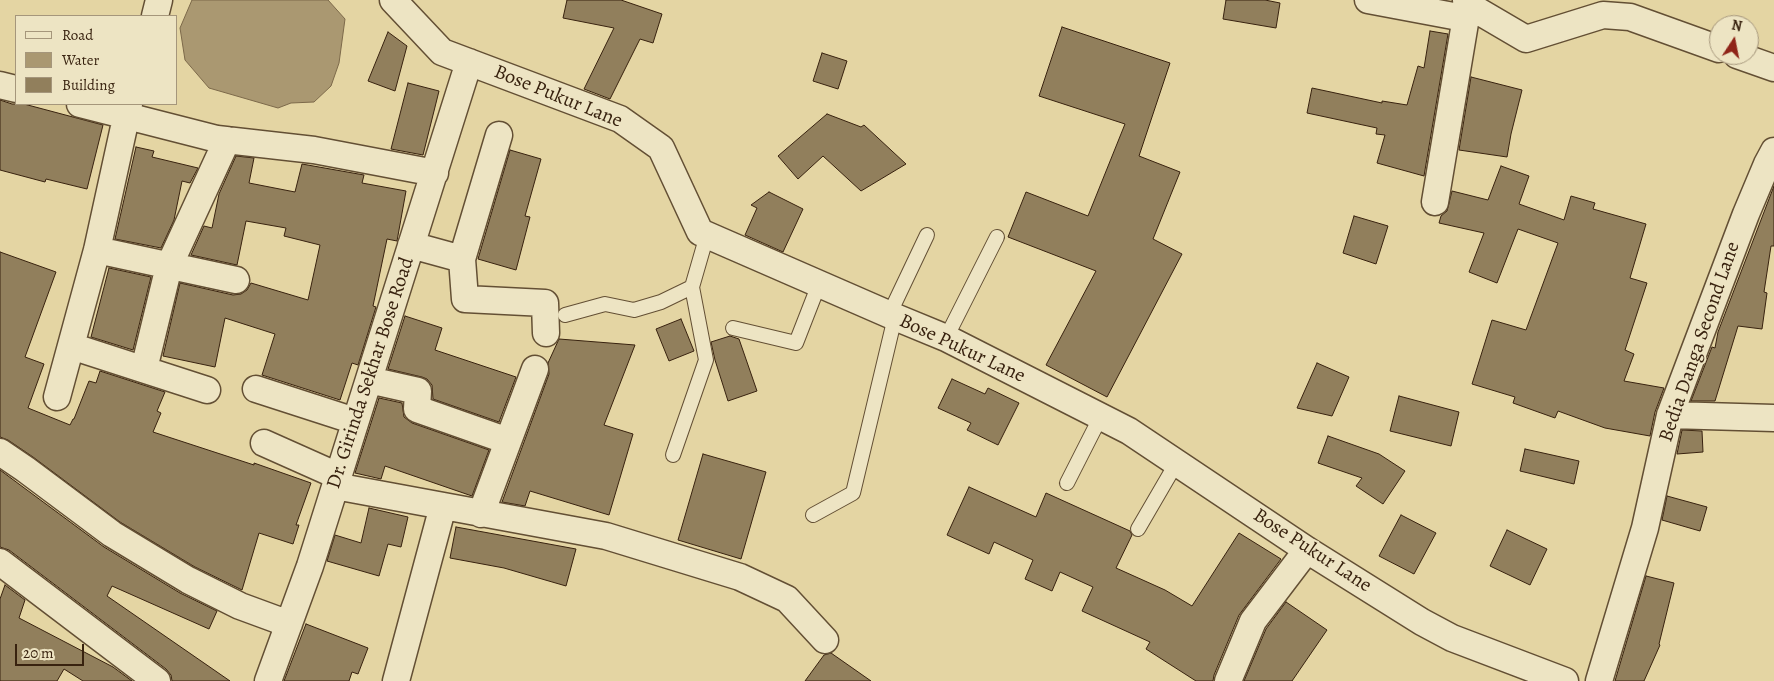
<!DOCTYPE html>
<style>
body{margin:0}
#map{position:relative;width:1774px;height:681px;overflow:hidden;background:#e4d5a3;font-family:Alegreya,serif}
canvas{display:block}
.legend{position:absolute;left:15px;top:15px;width:162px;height:90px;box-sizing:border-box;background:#ede4c3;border:1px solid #a5967b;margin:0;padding:6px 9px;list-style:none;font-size:15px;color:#38220f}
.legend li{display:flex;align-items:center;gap:10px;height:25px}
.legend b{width:25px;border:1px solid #a5967b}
.north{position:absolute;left:1709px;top:15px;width:50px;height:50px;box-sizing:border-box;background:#ede4c3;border:1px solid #a5967b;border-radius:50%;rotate:11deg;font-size:14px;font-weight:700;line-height:20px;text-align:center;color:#38220f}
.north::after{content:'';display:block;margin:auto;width:18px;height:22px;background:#8f2418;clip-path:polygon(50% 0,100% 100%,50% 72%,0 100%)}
.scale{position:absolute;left:15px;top:644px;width:69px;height:22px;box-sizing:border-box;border:2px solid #38220f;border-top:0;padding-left:6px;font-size:15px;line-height:18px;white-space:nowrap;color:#38220f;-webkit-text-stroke:4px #ede4c3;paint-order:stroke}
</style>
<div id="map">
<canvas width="1774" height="681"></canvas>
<ul class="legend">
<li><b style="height:6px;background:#ede4c3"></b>Road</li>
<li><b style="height:14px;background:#aa9871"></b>Water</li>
<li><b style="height:14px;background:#917f5c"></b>Building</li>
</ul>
<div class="north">N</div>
<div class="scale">20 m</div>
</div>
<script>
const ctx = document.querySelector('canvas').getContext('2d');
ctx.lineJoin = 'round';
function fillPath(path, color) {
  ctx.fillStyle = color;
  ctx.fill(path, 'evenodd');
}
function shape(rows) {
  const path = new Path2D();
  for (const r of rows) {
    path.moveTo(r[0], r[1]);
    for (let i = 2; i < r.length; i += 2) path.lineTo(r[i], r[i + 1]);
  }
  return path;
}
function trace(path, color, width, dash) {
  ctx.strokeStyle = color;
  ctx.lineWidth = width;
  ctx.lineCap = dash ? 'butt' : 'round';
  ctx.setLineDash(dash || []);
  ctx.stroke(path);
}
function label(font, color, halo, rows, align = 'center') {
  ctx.font = font + ' Alegreya,serif';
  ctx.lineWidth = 4;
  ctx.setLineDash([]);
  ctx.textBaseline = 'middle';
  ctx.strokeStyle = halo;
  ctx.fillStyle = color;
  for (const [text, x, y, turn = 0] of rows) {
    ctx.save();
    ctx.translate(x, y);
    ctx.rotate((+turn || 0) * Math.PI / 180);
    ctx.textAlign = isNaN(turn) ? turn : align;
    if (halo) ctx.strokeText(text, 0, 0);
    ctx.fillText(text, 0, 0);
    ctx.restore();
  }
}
const water = shape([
 [192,0,328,0,345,19,339,63,331,86,314,102,291,103,278,108,209,88,185,60,180,28,192,0]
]);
fillPath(water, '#aa9871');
trace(water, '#7c694a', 1);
const building = shape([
 [567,0,621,0,662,14,653,43,640,39,610,99,584,89,614,28,563,18,567,0],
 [1226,0,1265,0,1280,3,1276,28,1223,19,1226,0],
 [1062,27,1170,63,1139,156,1180,172,1153,239,1182,254,1107,397,1046,365,1096,271,1008,237,1026,192,1088,216,1125,124,1039,96,1062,27],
 [1430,31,1448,34,1424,176,1377,163,1385,135,1376,134,1377,128,1307,113,1312,88,1382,103,1382,101,1407,105,1418,66,1424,68,1430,31],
 [388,32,407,46,395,91,368,81,388,32],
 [822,53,847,61,838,89,813,81,822,53],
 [1471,77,1522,90,1511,134,1507,157,1459,150,1471,77],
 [408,83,439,91,423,155,391,149,408,83],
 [0,100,12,104,24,104,103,125,87,189,46,179,45,182,0,170,0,100],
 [827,114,861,127,864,125,906,164,861,191,823,156,798,179,778,156,827,114],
 [136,147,154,151,152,157,198,168,190,183,182,181,174,220,161,248,115,239,136,147],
 [510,150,541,159,525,216,530,217,516,270,478,259,510,150],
 [236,156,254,158,249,183,295,192,302,164,364,175,362,183,406,191,397,241,387,239,373,306,376,307,358,365,352,363,340,400,262,375,275,334,225,318,215,367,163,356,180,283,233,295,241,294,247,290,251,283,308,300,320,245,284,236,286,228,246,221,237,265,191,255,204,226,212,228,219,194,236,156],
 [1501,166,1529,176,1519,204,1564,220,1571,196,1595,203,1593,209,1646,224,1630,278,1647,283,1625,350,1634,354,1624,381,1664,388,1655,412,1650,436,1605,428,1558,411,1555,418,1513,403,1515,397,1472,384,1492,320,1526,330,1558,243,1518,229,1497,283,1469,272,1484,233,1439,223,1441,216,1447,211,1452,191,1488,200,1501,166],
 [1774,186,1774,246,1771,246,1764,292,1767,293,1762,329,1738,326,1715,401,1691,401,1712,347,1715,348,1718,332,1774,186],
 [769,192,803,209,783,252,745,235,757,208,751,205,769,192],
 [1354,216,1388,226,1376,264,1343,253,1354,216],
 [0,252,56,272,25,357,44,364,28,408,70,425,73,419,74,419,89,381,96,383,100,371,165,392,157,411,161,413,153,432,254,465,254,463,311,483,296,525,299,525,293,544,259,533,242,590,195,567,120,522,33,457,8,440,0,437,0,252],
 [109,268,151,277,133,350,91,337,109,268],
 [405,316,442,328,435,350,516,377,499,422,433,399,432,385,427,379,422,377,388,369,405,316],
 [681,319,694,351,669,361,656,329,681,319],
 [730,336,739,339,757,391,728,401,715,360,711,342,730,336],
 [559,339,635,345,604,425,633,434,609,515,530,491,525,506,502,502,549,374,548,363,559,339],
 [1317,363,1349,377,1332,416,1297,408,1317,363],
 [952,379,985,394,988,388,1019,403,998,445,967,430,971,423,938,408,952,379],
 [1399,396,1459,412,1451,446,1390,431,1399,396],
 [379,398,402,403,404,417,412,423,489,450,472,496,385,466,381,479,355,473,379,398],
 [1682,430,1702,431,1703,452,1677,454,1682,430],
 [1328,436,1379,454,1405,471,1383,504,1356,486,1362,478,1318,463,1328,436],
 [1525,449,1579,461,1574,484,1520,471,1525,449],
 [703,454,766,472,741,559,678,540,703,454],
 [0,470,104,547,180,593,217,611,209,629,112,586,107,596,230,681,172,681,171,675,166,669,9,550,0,547,0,470],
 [969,487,1036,517,1046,493,1130,531,1132,535,1116,568,1165,590,1192,606,1239,533,1281,559,1239,615,1214,675,1213,681,1196,681,1146,649,1150,642,1082,611,1093,587,1060,572,1052,591,1025,579,1033,560,994,542,989,554,947,535,969,487],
 [1667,496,1707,507,1700,531,1662,520,1667,496],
 [369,508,408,517,401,547,388,544,379,576,327,561,335,535,361,543,369,508],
 [1401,515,1436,533,1414,574,1379,556,1401,515],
 [456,527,576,549,566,586,504,568,450,558,456,527],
 [1507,530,1547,549,1530,585,1490,566,1507,530],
 [1646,576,1674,583,1659,644,1660,645,1644,681,1615,681,1646,576],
 [5,585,25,600,19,618,113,667,132,681,83,681,64,669,57,681,0,681,0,599,5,585],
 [1286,602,1327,630,1292,681,1244,681,1266,629,1286,602],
 [306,624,368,648,358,674,352,672,349,681,284,681,306,624],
 [831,653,871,681,805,681,824,655,831,653]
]);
fillPath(building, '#917f5c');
trace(building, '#38220f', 1);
const lane = shape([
 [565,315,605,304,634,310,661,302,692,287,707,235],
 [889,315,927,235],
 [733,328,796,343,819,284],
 [946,338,997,237],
 [673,455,706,360,692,287],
 [1067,483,1101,416],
 [813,515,853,493,895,317],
 [1138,529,1177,462]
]);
const street = shape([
 [393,0,442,52,620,119,661,148,700,232,895,317,946,338,1129,431,1307,550,1422,622,1452,638,1565,681],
 [1368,0,1464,18,1468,5],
 [1466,0,1468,5,1526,39,1603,15,1630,17,1719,49],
 [155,16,159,0],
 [1737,55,1774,68],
 [0,85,16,89],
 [80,104,217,139,314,150,435,173],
 [499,135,462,259,465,299,545,303,546,333],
 [1435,202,1468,5],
 [411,245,462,259],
 [97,250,236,280],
 [71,346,207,390],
 [144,369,169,266,227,140],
 [369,380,418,391,417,409,508,441],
 [256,389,355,421],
 [57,397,97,250,129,104],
 [1670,415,1774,418],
 [264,443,338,476],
 [0,452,25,469,112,534,188,580,240,606,289,624],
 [335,486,606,536,740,577,787,599,825,640],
 [481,514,535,369],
 [0,562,157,681],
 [268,681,310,566,469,62],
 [396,681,443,506],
 [1228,681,1253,621,1307,550],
 [1599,681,1645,528,1670,415,1746,214,1767,164,1774,151]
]);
trace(lane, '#634f34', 16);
trace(street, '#634f34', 29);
trace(lane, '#ede4c3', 14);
trace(street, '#ede4c3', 26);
label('20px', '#38220f', '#ede4c3', [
 ["Bose Pukur Lane",558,97,22],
 ["Bedia Danga Second Lane",1700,342,-71],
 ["Bose Pukur Lane",962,349,25],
 ["Dr. Girinda Sekhar Bose Road",371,373,-72],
 ["Bose Pukur Lane",1312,551,33]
]);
</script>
